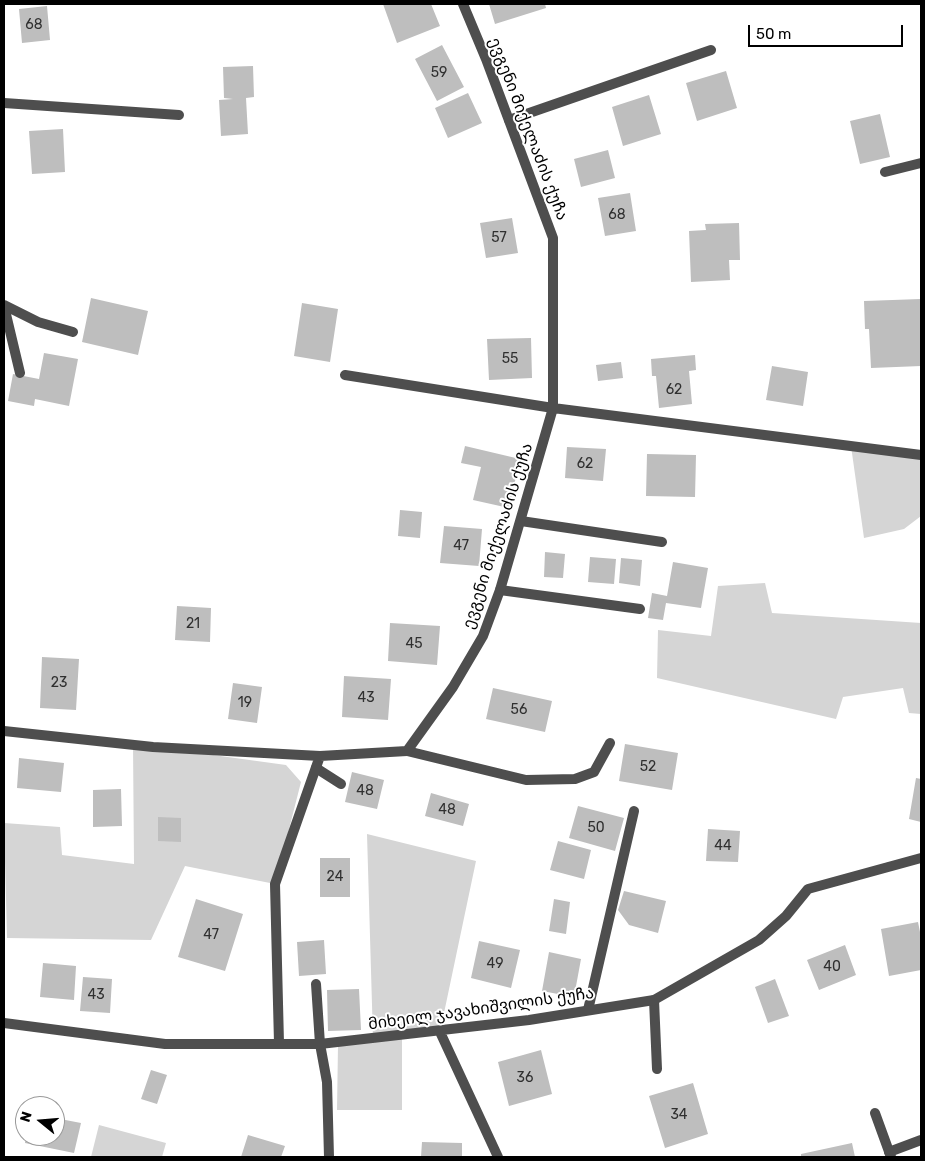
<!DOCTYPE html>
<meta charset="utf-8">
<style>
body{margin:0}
#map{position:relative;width:925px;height:1161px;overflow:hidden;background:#fff;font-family:Rubik,sans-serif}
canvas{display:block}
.frame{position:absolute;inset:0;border:5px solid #000;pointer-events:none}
.north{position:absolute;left:15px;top:1096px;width:50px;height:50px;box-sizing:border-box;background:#fff;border:1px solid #999;border-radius:50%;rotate:287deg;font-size:14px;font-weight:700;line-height:20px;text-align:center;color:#000}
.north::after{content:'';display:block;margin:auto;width:18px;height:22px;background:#000;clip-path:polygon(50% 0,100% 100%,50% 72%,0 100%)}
.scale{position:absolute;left:748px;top:25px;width:155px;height:22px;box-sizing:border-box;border:2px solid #000;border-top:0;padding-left:6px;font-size:15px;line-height:18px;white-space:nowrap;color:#000;-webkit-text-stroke:4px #fff;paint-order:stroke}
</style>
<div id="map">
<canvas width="925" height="1161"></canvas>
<div class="frame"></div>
<div class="north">N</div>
<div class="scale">50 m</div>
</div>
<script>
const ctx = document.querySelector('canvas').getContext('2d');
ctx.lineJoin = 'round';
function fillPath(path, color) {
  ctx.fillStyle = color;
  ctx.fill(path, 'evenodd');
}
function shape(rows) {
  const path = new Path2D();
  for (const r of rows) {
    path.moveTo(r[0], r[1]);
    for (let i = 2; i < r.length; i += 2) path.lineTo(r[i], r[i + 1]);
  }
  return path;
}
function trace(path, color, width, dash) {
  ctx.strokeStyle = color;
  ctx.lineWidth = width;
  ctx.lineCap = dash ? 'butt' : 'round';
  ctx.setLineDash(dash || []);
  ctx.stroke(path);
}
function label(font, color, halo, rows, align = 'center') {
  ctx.font = font + ' Rubik,"Noto Sans Georgian",sans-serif';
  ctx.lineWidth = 4;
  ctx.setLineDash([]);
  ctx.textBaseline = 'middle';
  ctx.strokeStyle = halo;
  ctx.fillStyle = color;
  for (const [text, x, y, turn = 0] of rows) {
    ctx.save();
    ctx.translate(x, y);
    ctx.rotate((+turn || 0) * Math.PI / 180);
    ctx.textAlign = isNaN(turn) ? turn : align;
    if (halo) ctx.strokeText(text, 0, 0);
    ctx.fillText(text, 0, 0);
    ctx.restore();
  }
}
fillPath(shape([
 [851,446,921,455,921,516,904,529,864,538],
 [765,583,772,613,921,623,921,714,909,713,903,688,843,697,836,719,657,678,658,630,711,636,718,586],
 [133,744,286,765,301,782,275,884,185,866,151,940,7,938,4,823,60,827,62,855,134,864],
 [367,834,476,861,440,1032,402,1036,402,1110,337,1110,338,1045,373,1039],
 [99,1125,166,1143,162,1157,91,1157]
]), '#d5d5d5');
fillPath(shape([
 [383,4,431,4,440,26,397,43],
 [489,4,545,4,546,8,495,24],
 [47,6,50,40,22,43,19,9],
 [442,45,464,87,437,101,415,59],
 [253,66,254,97,246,98,248,134,221,136,219,100,233,99,224,98,223,67],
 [726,71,737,108,697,121,686,83],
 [468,93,482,123,448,138,435,108],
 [649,95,661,134,623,146,612,107],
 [880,114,890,157,860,164,850,121],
 [63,129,65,172,32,174,29,131],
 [608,150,615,178,581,187,574,159],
 [630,193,636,231,605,236,598,198],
 [512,218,518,253,486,258,480,223],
 [739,223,740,260,729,260,730,280,691,282,689,231,706,230,705,224],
 [91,298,148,311,138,355,82,342],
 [921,299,921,366,871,368,869,329,865,329,864,301],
 [302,303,338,309,330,362,294,356],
 [531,338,532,378,489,380,487,339],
 [44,353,78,359,69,406,35,399,34,406,8,401,13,374,39,379],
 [695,355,696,370,689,371,692,404,659,408,656,376,652,376,651,359],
 [621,362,623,378,598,381,596,365],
 [772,366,808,372,803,406,766,400],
 [465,446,520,459,509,508,473,500,481,467,461,463],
 [567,447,606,449,603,481,565,478],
 [647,454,696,455,695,497,646,496],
 [400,510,422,512,420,538,398,536],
 [444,526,482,529,479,566,440,563],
 [545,552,565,554,563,578,544,577],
 [590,557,616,559,614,584,588,582],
 [621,558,642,560,640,586,619,583],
 [673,562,708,568,701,608,666,603,663,620,648,618,652,593,667,596],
 [177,606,211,608,210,642,175,640],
 [390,623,440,626,437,665,388,661],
 [42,657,79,659,76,710,40,708],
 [344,676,391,679,388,720,342,717],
 [233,683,262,687,257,723,228,719],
 [493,688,552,701,545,732,486,719],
 [625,744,678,753,672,790,619,781],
 [19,758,64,763,61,792,17,788],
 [352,772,384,780,377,809,345,802],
 [916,778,921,779,921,822,909,819],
 [121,789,122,826,93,827,93,790],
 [431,793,469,804,463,826,425,816],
 [578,806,624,818,615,851,569,838],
 [158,817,181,818,181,842,158,841],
 [708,829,740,831,738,862,706,861],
 [558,841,591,850,584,879,550,870],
 [320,858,350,858,350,897,320,897],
 [624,891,666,901,658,933,629,925,618,910],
 [196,899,243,914,225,971,178,957],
 [554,899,570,902,566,934,549,931],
 [918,922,921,937,921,970,889,976,881,929],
 [324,940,326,974,299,976,297,942],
 [479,941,520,950,511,988,471,978],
 [845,945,856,975,819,990,807,960],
 [549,952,581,959,574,997,542,991],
 [43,963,76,966,74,1000,40,997],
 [83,977,112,979,110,1013,80,1011],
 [775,979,789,1016,768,1023,755,987],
 [359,989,361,1030,328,1031,327,990],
 [541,1050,552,1094,509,1106,498,1062],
 [151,1070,167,1075,157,1104,141,1099],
 [693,1083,708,1134,665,1148,649,1096],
 [55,1118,81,1123,74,1153,25,1143,26,1136,55,1136],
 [248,1135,285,1146,281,1157,241,1157],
 [422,1142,462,1143,462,1157,421,1157],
 [852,1143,855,1157,801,1157,801,1154]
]), '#bebebe');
trace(shape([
 [4,103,179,115],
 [509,120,711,50],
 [885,172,921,163],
 [4,305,38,322,73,332],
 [4,306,20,373],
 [345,375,553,408],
 [521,521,662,542],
 [500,590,640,609],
 [407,751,526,780,575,779,594,772,610,743],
 [316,768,341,784],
 [316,984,320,1044],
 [654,1000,657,1069],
 [588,1010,634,811],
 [875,1113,891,1157]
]), '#4e4e4e', 10);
trace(shape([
 [553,408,921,455],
 [4,731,153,747,320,756,407,751,453,687,483,636,500,590,553,408,553,238,486,59,463,4],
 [4,1023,165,1044,320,1044,529,1020,654,1000,759,940,786,916,808,889,921,858],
 [440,1032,498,1157],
 [279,1043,275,884,320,756],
 [320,1044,327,1082,329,1157],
 [889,1152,921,1140]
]), '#4e4e4e', 10);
label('14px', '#303030', null, [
 ["68",34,25],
 ["59",439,73],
 ["68",617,215],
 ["57",499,238],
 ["55",510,359],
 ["62",674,390],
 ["62",585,464],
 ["47",461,546],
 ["21",193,624],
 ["45",414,644],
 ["23",59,683],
 ["43",366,698],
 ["19",245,703],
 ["56",519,710],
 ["52",648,767],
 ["48",365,791],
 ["48",447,810],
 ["50",596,828],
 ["44",723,846],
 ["24",335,877],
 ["47",211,935],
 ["49",495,964],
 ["40",832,967],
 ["43",96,995],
 ["36",525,1078],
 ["34",679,1115]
]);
label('16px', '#000', '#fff', [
 ["ევგენი მიქელაძის ქუჩა",528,129,69],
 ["ევგენი მიქელაძის ქუჩა",498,536,-72],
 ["მიხეილ ჯავახიშვილის ქუჩა",481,1009,-8]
]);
</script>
